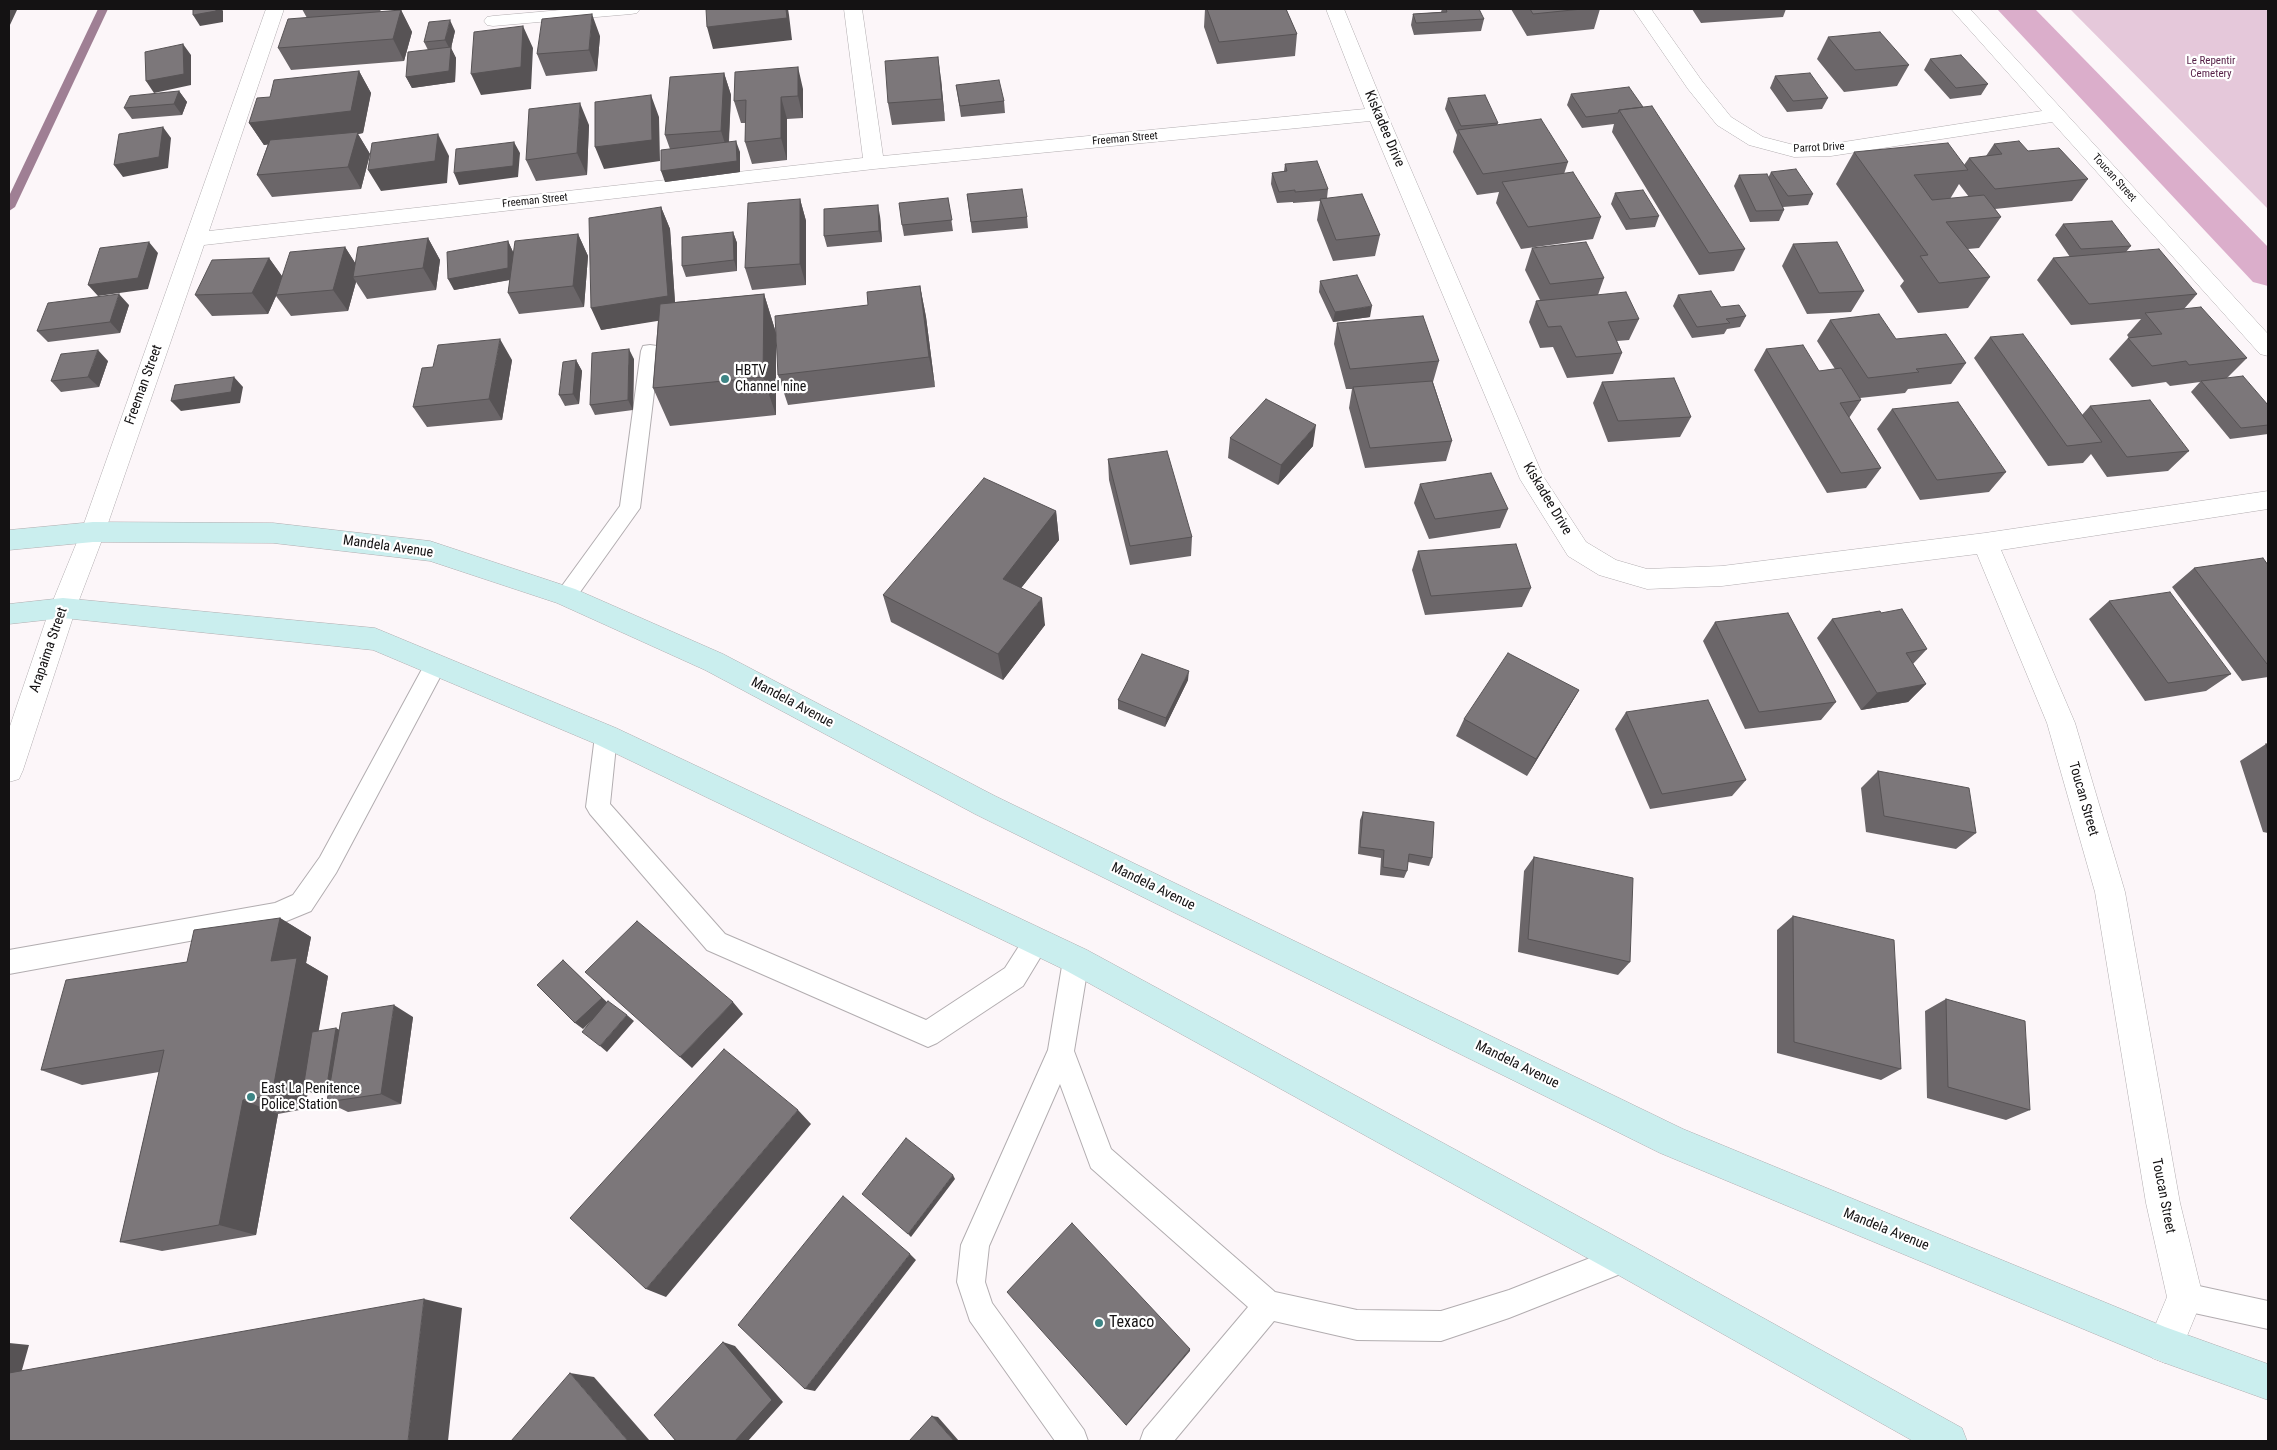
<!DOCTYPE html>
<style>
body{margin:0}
#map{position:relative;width:2277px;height:1450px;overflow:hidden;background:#fcf6f9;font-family:"Roboto Condensed",sans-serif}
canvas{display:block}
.frame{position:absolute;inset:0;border:10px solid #141213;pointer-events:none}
</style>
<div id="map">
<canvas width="2277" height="1450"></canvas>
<div class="frame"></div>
</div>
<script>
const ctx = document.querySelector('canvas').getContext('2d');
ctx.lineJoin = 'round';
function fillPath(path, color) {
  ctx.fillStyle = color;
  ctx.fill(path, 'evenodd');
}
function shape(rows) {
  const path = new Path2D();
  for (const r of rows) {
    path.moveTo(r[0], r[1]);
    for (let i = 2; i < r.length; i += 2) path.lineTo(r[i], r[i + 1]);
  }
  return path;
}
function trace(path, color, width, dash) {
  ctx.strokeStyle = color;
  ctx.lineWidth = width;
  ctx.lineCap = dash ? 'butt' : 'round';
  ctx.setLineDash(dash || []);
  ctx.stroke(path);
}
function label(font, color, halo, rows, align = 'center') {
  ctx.font = font + ' "Roboto Condensed",sans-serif';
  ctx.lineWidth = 4.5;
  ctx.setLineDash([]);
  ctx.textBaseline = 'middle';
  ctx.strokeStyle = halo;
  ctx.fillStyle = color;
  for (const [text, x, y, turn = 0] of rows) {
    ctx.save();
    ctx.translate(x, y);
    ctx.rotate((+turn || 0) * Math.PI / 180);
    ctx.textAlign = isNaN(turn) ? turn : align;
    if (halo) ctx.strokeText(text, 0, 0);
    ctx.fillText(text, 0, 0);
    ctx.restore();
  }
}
fillPath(shape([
 [2070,9,2268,9,2268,209]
]), '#e5c8da');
fillPath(shape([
 [98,9,108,9,15,207,9,211,9,196,98,9]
]), '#9f7f94');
fillPath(shape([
 [1997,9,2035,9,2268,247,2268,286,2253,282,1997,9]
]), '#dbaecb');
const service = shape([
 [650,345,657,346,659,351,640,508,573,602,566,604,559,602,555,596,559,590,620,506,641,351,643,346,650,345],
 [436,655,444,658,447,664,336,873,311,911,277,925,9,974,9,950,275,903,293,895,320,857,428,658,436,655],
 [606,726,614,729,617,736,610,804,725,934,926,1020,1005,968,1028,932,1037,928,1046,932,1049,940,1046,948,1023,986,937,1043,928,1047,707,950,590,814,586,807,595,736,598,729,606,726],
 [1076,948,1085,952,1089,960,1074,1051,1111,1149,1275,1292,1357,1310,1441,1311,1509,1290,1623,1245,1633,1249,1637,1259,1633,1269,1509,1318,1441,1341,1357,1340,1274,1321,1174,1441,1140,1441,1144,1430,1248,1307,1091,1168,1060,1084,989,1246,985,1282,992,1303,1084,1430,1088,1441,1055,1441,970,1321,957,1282,961,1245,1048,1050,1063,960,1067,952,1076,948],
 [2185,1283,2268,1301,2268,1329,2185,1311,2175,1307,2171,1297,2175,1287,2185,1283]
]);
const minor = shape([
 [266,9,284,9,209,231,863,158,844,9,862,9,883,156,1365,109,1326,9,1344,9,1387,114,1543,476,1586,542,1616,560,1647,569,1722,566,1985,533,2268,491,2268,509,2001,550,2075,723,2125,892,2180,1203,2203,1297,2178,1358,2165,1363,2152,1358,2147,1345,2167,1297,2146,1203,2095,892,2047,723,1977,554,1722,586,1647,589,1599,575,1568,556,1520,479,1370,121,874,169,204,245,105,532,76,608,23,770,19,779,9,782,9,729,50,608,81,532,266,9],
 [572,9,640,9,637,13,631,14,493,26,487,25,484,21,487,17,493,16,572,9],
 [1633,9,1651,9,1702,81,1731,117,1763,137,1794,145,1831,144,2042,111,1951,9,1970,9,2268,334,2268,356,2260,354,2052,122,1831,156,1794,157,1749,145,1717,125,1688,89,1633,9]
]);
const secondary = shape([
 [93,522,273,523,430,541,575,589,723,654,995,796,1683,1129,2165,1327,2268,1364,2268,1400,2165,1363,1660,1153,975,814,705,670,557,603,430,561,273,543,93,542,9,550,9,530,93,522],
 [63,598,375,628,616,728,1087,950,1635,1247,1962,1428,1967,1441,1913,1441,1611,1271,1065,970,596,744,373,650,63,618,9,624,9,604,63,598]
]);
trace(service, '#b2adb0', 2);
trace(minor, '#b2adb0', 1);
trace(secondary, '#b2adb0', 1);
fillPath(service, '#fff');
fillPath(minor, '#fff');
fillPath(secondary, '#caeeee');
fillPath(shape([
 [302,9,381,9,380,12,401,10,412,32,404,61,291,70,278,48,307,18],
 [1205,9,1286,9,1297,34,1295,56,1217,64,1204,27],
 [1442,9,1474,9,1484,19,1481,31,1414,35,1411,25,1413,14,1441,12],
 [1511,9,1600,9,1594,29,1527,36],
 [1692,9,1786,9,1783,17,1701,23],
 [455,31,451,48,456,58,455,82,412,88,406,77,428,50,424,42],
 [600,36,597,71,546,76,537,54],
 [1828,37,1909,65,1897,86,1844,92,1817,59],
 [1930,59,1988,84,1981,95,1950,99,1924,70],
 [359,71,371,93,363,133,358,134,370,154,361,189,272,197,257,175,268,144,264,145,249,123,270,97],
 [724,73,731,95,729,142,740,152,740,172,665,182,670,149,665,135],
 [1775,76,1828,98,1822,109,1787,112,1770,88],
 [941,79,945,121,892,125,888,103],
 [956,85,1004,101,1005,113,961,117],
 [803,89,803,118,787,119,787,160,752,164,745,142,746,123,741,123,734,101],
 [179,91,187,102,182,115,132,119,124,108],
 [1571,94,1643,107,1745,249,1734,271,1699,275,1612,132,1614,124,1582,128,1567,105],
 [1448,98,1498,123,1497,125,1568,162,1564,174,1601,217,1593,239,1521,249,1496,203,1499,192,1477,195,1453,152,1457,135,1445,109],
 [589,125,587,175,536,181,526,160],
 [1994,144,2028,151,2088,179,2072,201,1995,209,2001,217,1979,248,1968,249,1990,277,1968,308,1918,313,1900,286,1904,281,1836,184,1854,152,1964,165,1969,158,1986,156],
 [1959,184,1969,197,1950,199],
 [1285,164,1328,189,1327,198,1380,235,1375,256,1333,261,1317,220,1320,201,1293,203,1293,202,1277,203,1271,184,1272,173,1284,171],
 [1771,172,1813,194,1808,205,1783,207,1784,210,1779,221,1750,222,1734,186,1739,175,1768,178],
 [1615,193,1659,216,1655,227,1626,230,1611,204],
 [967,194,1027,217,1028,228,972,233],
 [948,198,953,231,904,236,902,225],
 [800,199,806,221,806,285,752,290,745,268],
 [661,207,670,229,675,302,764,294,776,333,776,415,670,426,653,388,658,320,601,330],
 [880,216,882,242,827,247,824,236],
 [2063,224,2131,246,2126,252,2197,294,2184,309,2247,358,2227,378,2268,405,2268,434,2230,439,2191,392,2200,382,2170,386,2166,382,2132,387,2109,359,2128,338,2129,338,2127,335,2141,319,2071,325,2037,280,2053,258,2070,257,2055,235],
 [733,232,737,243,737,271,686,277,682,266],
 [578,234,588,256,584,307,519,314,508,293,510,280,454,290,508,241,513,252],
 [428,238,440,260,436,290,367,299,356,282,348,311,291,316,276,296,268,314,212,316,195,295,269,258,282,276,345,247,355,263],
 [1793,244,1864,291,1851,312,1807,314,1782,266],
 [1532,248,1604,278,1598,295,1639,319,1629,340,1617,341,1622,353,1613,374,1567,378,1553,347,1540,348,1529,322,1536,301,1540,300,1525,270],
 [1320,281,1370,317,1333,322,1319,292],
 [920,286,926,317,935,387,788,405,778,375,868,305],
 [1678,295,1721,307,1746,316,1740,327,1727,329,1724,334,1692,338,1673,306],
 [129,305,120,333,48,342,37,331],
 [1830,320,1896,339,1966,363,1951,384,1908,389,1905,393,1860,398,1861,400,1849,418,1881,468,1866,488,1827,493,1754,370,1766,349,1819,371,1835,369,1817,341],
 [1337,323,1439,361,1433,382,1452,441,1446,461,1365,468,1349,408,1352,389,1346,389,1334,344],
 [1990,337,2082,415,2090,406,2189,451,2168,471,2107,477,2091,454,2083,463,2048,466,1974,358],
 [634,359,633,410,595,415,590,405],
 [512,360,502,420,427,427,413,407],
 [576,360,582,371,579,404,565,406,559,395],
 [108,361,99,387,61,392,51,381],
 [1602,382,1691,417,1680,437,1608,442,1593,403],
 [1892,409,2006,472,1989,492,1920,500,1877,429],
 [1230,438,1313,446,1278,485,1228,458],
 [1108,460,1192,537,1191,556,1130,565,1109,480],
 [1420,484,1508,509,1500,528,1429,539,1414,503],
 [1056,511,1059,540,1021,588,1045,625,1003,680,891,622,883,595],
 [1418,551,1531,588,1522,607,1425,615,1412,570],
 [2268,565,2268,677,2242,681,2172,587,2194,568],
 [2109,601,2231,674,2206,691,2145,701,2089,619],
 [1881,613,1927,649,1913,664,1926,684,1908,702,1861,710,1817,638,1832,619],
 [1715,622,1836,702,1821,720,1745,729,1703,641],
 [1188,680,1165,727,1118,709,1118,700],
 [1579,690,1527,776,1456,736,1464,719],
 [1626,712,1746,780,1732,796,1650,809,1615,729],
 [2266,744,2268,744,2268,833,2263,832,2240,761],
 [1878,771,1976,833,1956,849,1866,832,1861,788],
 [1363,812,1432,858,1429,866,1408,862,1407,871,1404,878,1380,875,1381,858,1358,854,1360,820],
 [1534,857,1630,962,1618,975,1518,952,1524,871],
 [1793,916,1901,1069,1881,1080,1777,1053,1777,930],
 [280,918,311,937,306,963,328,976,318,1031,339,1030,413,1017,401,1104,348,1112,327,1102,328,1092,314,1094,308,1091,305,1109,278,1114,256,1235,162,1251,120,1242,159,1072,82,1085,41,1070,187,962],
 [1946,999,2030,1110,2006,1120,1927,1098,1925,1011]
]), '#6b6669');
fillPath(shape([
 [9,9,15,9,17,10,9,27],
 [216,9,222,9,223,11,223,22,200,26,193,15],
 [786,9,788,9,789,15,792,40,713,49,707,27],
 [401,10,412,32,404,61,393,39],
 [592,14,600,36,597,71,589,50],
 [450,20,455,31,451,48,456,58,455,82,412,88,406,77,451,51,445,40],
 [523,26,533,48,531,89,481,95,471,74],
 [183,44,191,55,191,85,154,93,146,81],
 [938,57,941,79,945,121,942,99],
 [798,67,803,89,803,118,798,96],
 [359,71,371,93,363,133,358,134,370,154,361,189,348,167,357,134,264,145,249,123],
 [724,73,731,95,728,153,721,131],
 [179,91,187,102,182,115,174,104],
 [651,95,659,117,660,161,604,169,595,147],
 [781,97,787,119,787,160,781,138],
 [580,103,589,125,587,175,577,153],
 [163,127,171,138,168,168,123,177,114,165],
 [438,134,449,156,447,183,381,191,368,170],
 [736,141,740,152,740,172,665,182,661,171],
 [514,142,520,153,518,177,459,185,454,173],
 [800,199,806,221,806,285,800,264],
 [878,205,880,216,882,242,879,231],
 [661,207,670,229,676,318,601,330,591,308],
 [733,232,737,243,737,271,734,260],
 [578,234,588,256,584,307,573,286],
 [428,238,440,260,436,290,423,268],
 [508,241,513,252,514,279,454,290,448,279],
 [149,242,158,253,148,289,98,296,88,285],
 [345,247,359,269,353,277,356,282,348,311,333,290],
 [269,258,284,279,276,295,276,296,268,314,252,293],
 [920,286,926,317,935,387,929,357],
 [119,294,129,305,120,333,110,322],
 [764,294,776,333,776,415,763,377],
 [1372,306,1370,317,1333,322,1335,312],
 [500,339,512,360,502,420,489,399],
 [629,349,634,359,633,410,628,400],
 [98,350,108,361,99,387,88,377],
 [576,360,582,371,579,404,573,394],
 [234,377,243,387,240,403,181,411,171,401],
 [1316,425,1313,446,1278,485,1281,465],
 [1056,511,1059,540,1007,606,1003,579],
 [1042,598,1045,625,1003,680,998,654],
 [1189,671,1188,680,1165,727,1166,718],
 [1926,684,1908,702,1861,710,1877,693],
 [1579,690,1569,707,1527,776,1536,759],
 [280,918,311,937,306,963,328,976,309,1088,303,1089,308,1091,305,1109,272,1095,271,961],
 [570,967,609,1004,583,1029,575,1023],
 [733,1002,743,1014,692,1068,680,1057],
 [394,1005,413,1017,401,1104,381,1094],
 [627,1015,634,1021,607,1052,600,1046],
 [336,1028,347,1034,338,1090,327,1085],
 [243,1100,278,1114,256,1235,219,1225],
 [798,1110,811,1124,666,1297,646,1289],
 [953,1175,955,1179,911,1237,908,1234],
 [910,1254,916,1260,815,1391,805,1389],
 [424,1299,462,1308,448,1441,408,1441],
 [723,1342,735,1346,783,1402,748,1441,735,1441],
 [9,1343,29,1345,9,1416],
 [1190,1349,1190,1351,1126,1426,1126,1425],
 [570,1373,594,1377,650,1441,628,1441],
 [932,1416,938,1417,959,1441,954,1441]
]), '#575355');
const building = shape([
 [193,9,216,9,216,11,193,15,193,9],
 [706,9,786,9,787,18,707,27,706,9],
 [1207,9,1286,9,1297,34,1219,42,1207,9],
 [1446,9,1479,9,1484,19,1416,23,1413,14,1447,12,1446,9],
 [1530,9,1582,9,1533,14,1530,9],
 [401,10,393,39,278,48,288,19,401,10],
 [592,14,589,50,537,54,542,19,592,14],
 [450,20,445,40,424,42,429,22,450,20],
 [523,26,521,67,471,74,474,32,523,26],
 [1880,32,1909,65,1855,70,1828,37,1880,32],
 [183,44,184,74,146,81,145,52,183,44],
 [451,47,449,71,406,77,408,52,451,47],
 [1961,55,1988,84,1956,88,1930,59,1961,55],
 [938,57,942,99,888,103,885,61,938,57],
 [798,67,798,96,781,97,781,138,745,142,746,100,734,101,735,72,798,67],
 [359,71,351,111,249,123,257,98,270,97,274,80,359,71],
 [724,73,721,131,665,135,670,77,724,73],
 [1810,73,1828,98,1793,101,1775,76,1810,73],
 [999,80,1004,101,960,106,956,85,999,80],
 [1629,87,1643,107,1619,110,1618,113,1586,117,1571,94,1629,87],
 [179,91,174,104,124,108,130,96,179,91],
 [651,95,652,140,595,147,595,102,651,95],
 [1485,95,1498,123,1461,126,1448,98,1485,95],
 [580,103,577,153,526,160,529,109,580,103],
 [1652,106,1745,249,1709,253,1619,110,1652,106],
 [1541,119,1568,162,1483,174,1458,130,1541,119],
 [163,127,159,157,114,165,119,134,163,127],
 [358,132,348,167,257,175,270,140,358,132],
 [438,134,435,161,368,170,372,143,438,134],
 [736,141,737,161,661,171,661,150,736,141],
 [2019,141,2028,151,2059,148,2088,179,1995,189,1969,158,2002,154,1994,144,2019,141],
 [514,142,513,166,454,173,456,149,514,142],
 [1948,143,1968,170,1914,175,1932,200,1984,195,2001,217,1946,222,1990,277,1939,283,1920,256,1928,255,1854,152,1948,143],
 [1317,161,1328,189,1295,192,1295,190,1279,192,1272,173,1287,171,1285,164,1317,161],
 [1796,169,1813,194,1788,196,1771,172,1796,169],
 [1573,172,1601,217,1528,227,1502,182,1573,172],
 [1767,174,1784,210,1756,211,1739,175,1767,174],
 [1022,189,1027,217,971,222,967,194,1022,189],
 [1643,190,1659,216,1630,219,1615,193,1643,190],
 [1362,194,1380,235,1336,240,1320,199,1362,194],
 [948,198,952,220,902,225,899,203,948,198],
 [800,199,800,264,745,268,748,203,800,199],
 [878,205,879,231,824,236,824,209,878,205],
 [661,207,668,296,591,308,589,218,661,207],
 [2112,221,2131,246,2081,249,2063,224,2112,221],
 [733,232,734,260,682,266,682,237,733,232],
 [578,234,573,286,508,293,515,241,578,234],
 [428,238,423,268,353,277,358,247,428,238],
 [508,241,508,268,448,279,447,252,508,241],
 [149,242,138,278,88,285,100,248,149,242],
 [1586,242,1604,278,1550,284,1532,248,1586,242],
 [1837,242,1864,291,1819,293,1793,244,1837,242],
 [345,247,333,290,276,295,290,252,345,247],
 [2159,249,2197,294,2089,304,2053,258,2159,249],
 [269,258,252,293,195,295,212,260,269,258],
 [1357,275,1372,306,1335,312,1320,281,1357,275],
 [920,286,929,357,778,375,775,316,868,305,867,292,920,286],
 [1711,291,1721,307,1739,305,1746,316,1726,319,1730,323,1697,327,1678,295,1711,291],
 [1626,292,1639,319,1608,322,1622,353,1576,357,1561,326,1548,327,1536,301,1626,292],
 [119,294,110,322,37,331,48,303,119,294],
 [764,294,763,377,653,388,660,304,764,294],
 [2201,307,2247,358,2189,365,2186,361,2152,366,2128,338,2162,334,2145,313,2201,307],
 [1879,314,1896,339,1946,334,1966,363,1916,369,1919,372,1868,378,1830,320,1879,314],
 [1423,316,1439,361,1350,369,1337,323,1423,316],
 [2023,334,2102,442,2067,446,1990,337,2023,334],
 [500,339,489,399,413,407,422,368,433,367,438,345,500,339],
 [1803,345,1819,371,1841,368,1861,400,1840,403,1881,468,1841,473,1766,349,1803,345],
 [629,349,628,400,590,405,592,353,629,349],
 [98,350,88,377,51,381,61,354,98,350],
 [576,360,573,394,559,395,563,362,576,360],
 [2243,376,2268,405,2268,425,2241,428,2201,381,2243,376],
 [234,377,231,392,171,401,175,385,234,377],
 [1674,378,1691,417,1618,421,1602,382,1674,378],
 [1432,381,1452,441,1370,448,1353,387,1432,381],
 [1266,399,1316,425,1281,465,1230,438,1266,399],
 [2150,400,2189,451,2127,457,2090,406,2150,400],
 [1958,402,2006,472,1937,480,1892,409,1958,402],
 [1167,451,1192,537,1130,546,1108,459,1167,451],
 [1491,473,1508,509,1435,519,1420,484,1491,473],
 [984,478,1056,511,1003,579,1042,598,998,654,883,595,984,478],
 [1516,544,1531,588,1431,596,1418,551,1516,544],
 [2263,558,2268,565,2268,663,2267,664,2194,568,2263,558],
 [2170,592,2231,674,2168,683,2109,601,2170,592],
 [1902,609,1927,649,1906,653,1926,684,1877,693,1832,619,1880,611,1881,613,1902,609],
 [1788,613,1836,702,1759,712,1715,622,1788,613],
 [1508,653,1579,690,1536,759,1464,719,1508,653],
 [1142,654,1189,671,1166,718,1118,700,1142,654],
 [1708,700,1746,780,1662,794,1626,712,1708,700],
 [2266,744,2268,744,2268,751,2266,744],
 [1878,771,1969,788,1976,833,1884,816,1878,771],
 [1363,812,1434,822,1432,858,1409,854,1407,871,1383,867,1384,850,1360,847,1363,812],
 [1534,857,1633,878,1630,962,1528,939,1534,857],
 [1793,916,1894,940,1901,1069,1794,1042,1793,916],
 [280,918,271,961,297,958,272,1095,243,1100,219,1225,120,1242,164,1050,41,1070,66,980,187,962,194,930,280,918],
 [637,921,733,1002,680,1057,585,972,637,921],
 [563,960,602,998,575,1023,537,985,563,960],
 [1946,999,2025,1021,2030,1110,1948,1087,1946,999],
 [608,1001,627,1015,600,1046,582,1032,608,1001],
 [394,1005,381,1094,327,1102,342,1013,394,1005],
 [336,1028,327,1085,303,1089,312,1032,336,1028],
 [724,1049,798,1110,646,1289,570,1218,724,1049],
 [906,1138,953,1175,908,1234,862,1194,906,1138],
 [843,1196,910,1254,805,1389,738,1325,843,1196],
 [1072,1223,1190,1349,1126,1425,1007,1292,1072,1223],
 [424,1299,408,1441,9,1441,9,1373,424,1299],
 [723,1342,772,1400,735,1441,676,1441,654,1415,723,1342],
 [570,1373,628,1441,511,1441,570,1373],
 [932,1416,954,1441,909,1441,932,1416]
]);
fillPath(building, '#7c777a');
trace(building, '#575355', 1);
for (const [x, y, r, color] of [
 [725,379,5,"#3d8585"],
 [251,1097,5,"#3d8585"],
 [1099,1323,5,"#3d8585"]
]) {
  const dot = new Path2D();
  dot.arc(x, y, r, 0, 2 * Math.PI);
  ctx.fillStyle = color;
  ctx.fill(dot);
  trace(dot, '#fff', 2);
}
label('11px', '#551f46', '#fff', [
 ["Le Repentir",2211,61],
 ["Cemetery",2211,74]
]);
label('11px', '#141213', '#fff', [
 ["Freeman Street",1125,139,-5],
 ["Parrot Drive",1819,148,-3],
 ["Toucan Street",2114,178,48],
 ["Freeman Street",535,201,-6]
]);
label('14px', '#141213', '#fff', [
 ["Kiskadee Drive",1384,129,67],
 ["Freeman Street",144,385,-70],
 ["Kiskadee Drive",1547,499,59],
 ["Mandela Avenue",388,547,8],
 ["Arapaima Street",49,650,-71],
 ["Mandela Avenue",792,703,28],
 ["Toucan Street",2083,799,74],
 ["Mandela Avenue",1153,887,26],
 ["Mandela Avenue",1517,1065,26],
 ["Toucan Street",2163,1196,79],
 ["Mandela Avenue",1886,1230,22]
]);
label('14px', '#141213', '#fff', [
 ["HBTV",735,371],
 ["Channel nine",735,387],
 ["East La Penitence",261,1089],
 ["Police Station",261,1105]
], 'left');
label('16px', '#141213', '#fff', [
 ["Texaco",1109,1323]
], 'left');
</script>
